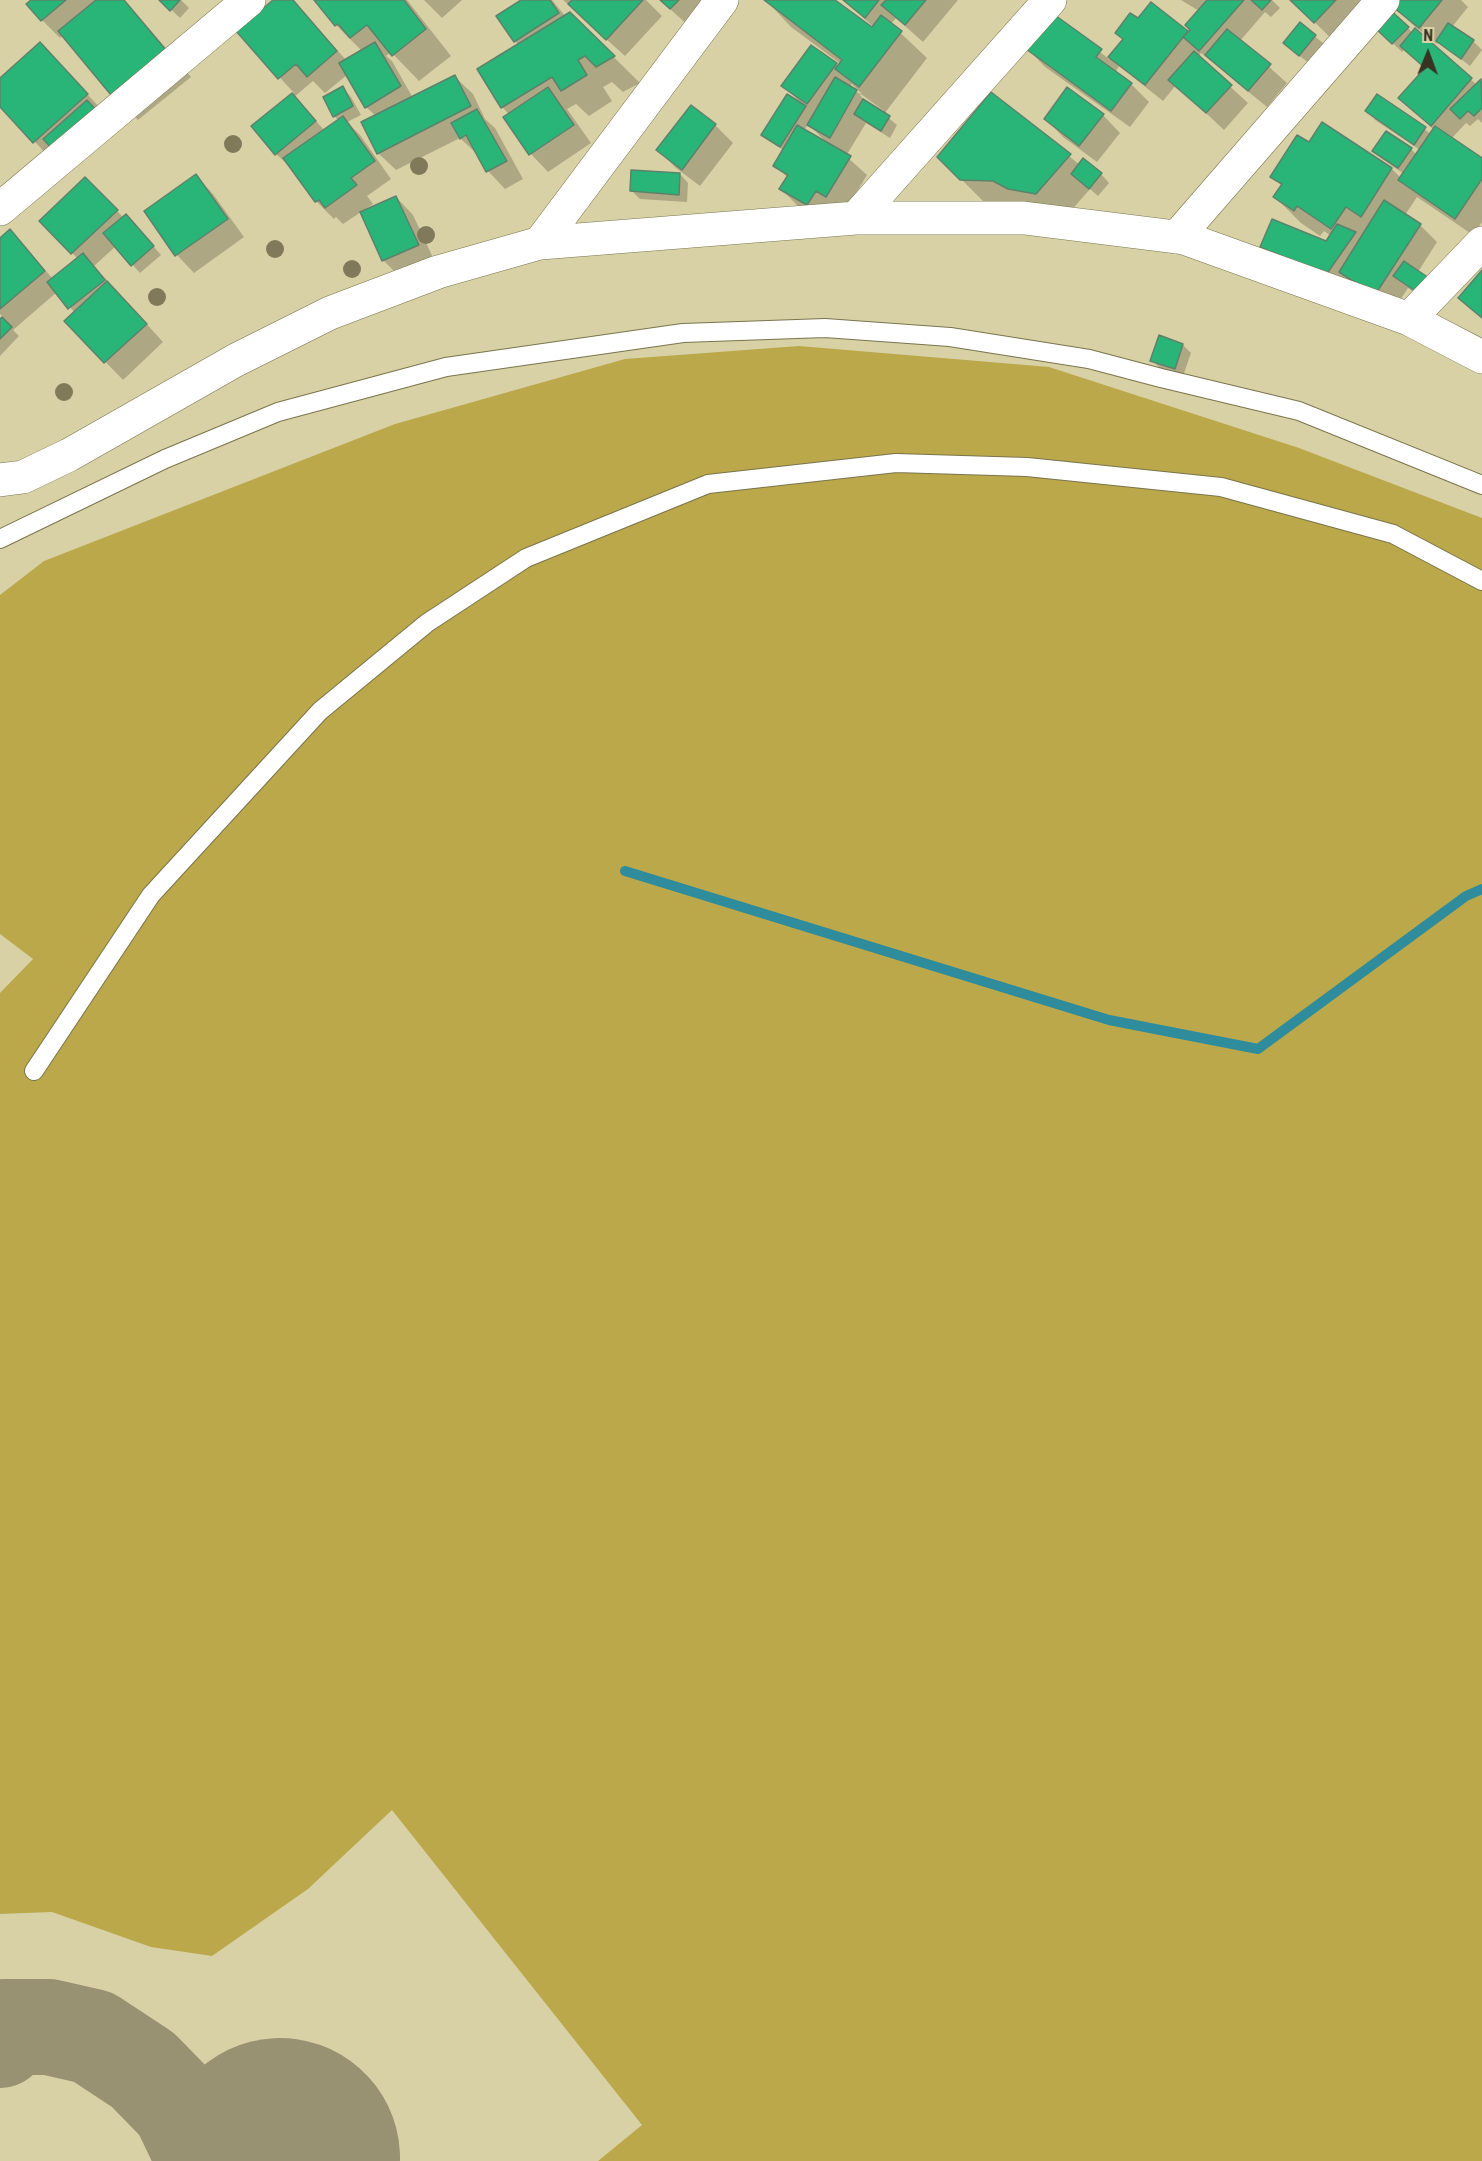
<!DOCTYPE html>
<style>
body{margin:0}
#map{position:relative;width:1482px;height:2161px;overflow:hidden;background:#d9d1a6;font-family:"Roboto Condensed",sans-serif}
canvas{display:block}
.north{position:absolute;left:1398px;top:24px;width:60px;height:60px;-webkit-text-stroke:4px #d9d1a6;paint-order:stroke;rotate:1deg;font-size:16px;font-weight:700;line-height:24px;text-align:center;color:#363322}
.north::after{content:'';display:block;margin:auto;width:21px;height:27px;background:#363322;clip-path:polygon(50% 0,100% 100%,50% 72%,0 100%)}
</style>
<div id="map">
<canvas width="1482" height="2161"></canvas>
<div class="north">N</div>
</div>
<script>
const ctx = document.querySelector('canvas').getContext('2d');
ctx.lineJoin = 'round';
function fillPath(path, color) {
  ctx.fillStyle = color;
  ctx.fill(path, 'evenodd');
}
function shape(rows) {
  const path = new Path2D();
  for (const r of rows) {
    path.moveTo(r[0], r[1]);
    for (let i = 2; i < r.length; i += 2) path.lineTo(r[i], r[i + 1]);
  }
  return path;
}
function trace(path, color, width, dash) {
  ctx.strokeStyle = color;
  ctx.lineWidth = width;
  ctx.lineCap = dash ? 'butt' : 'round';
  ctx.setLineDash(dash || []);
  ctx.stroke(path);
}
fillPath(shape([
 [799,346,1049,367,1299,448,1482,518,1482,2161,598,2161,642,2125,392,1810,308,1889,212,1956,151,1947,52,1912,0,1914,0,993,33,959,0,934,0,595,44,561,395,424,625,359]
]), '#baa84a');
fillPath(shape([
 [33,0,124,0,191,77,138,120,112,94,63,35,60,38,42,20,28,4],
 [161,0,181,0,189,8,180,18],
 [275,0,292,0,346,60,362,51,336,25,316,0,407,0,451,56,419,81,391,52,386,56,392,61,413,98,455,77,473,94,485,119,495,128,523,179,505,189,488,171,479,156,460,138,396,170,378,153,376,116,366,107,347,75,325,93,313,81,294,97,325,131,339,121,334,116,343,88,351,97,361,115,347,122,360,135,391,179,367,196,373,204,363,211,364,212,396,197,413,215,435,262,401,278,383,260,361,212,343,224,336,217,334,219,317,202,295,171,276,154,253,126,294,93,238,32],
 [424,0,462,0,442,18],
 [524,0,552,0,566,17,570,14,640,83,623,92,612,82,603,87,612,101,589,116,576,104,567,109,591,143,548,172,531,154,505,117,510,115,502,107,519,45,515,41],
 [563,0,646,0,662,16,625,56],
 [660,0,712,0,689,26],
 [766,0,833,0,875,31,876,29,843,0,958,0,923,42,896,18,891,24,927,58,884,114,897,125,890,138,866,123,846,156,867,175,844,213,799,207,781,189,788,178,775,165,784,151,763,134,799,101,783,86,836,64,838,67,841,64,791,27],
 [852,84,861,93,860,94,849,87],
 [861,94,884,111,883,113,869,105,860,95],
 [808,124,827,143,804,131],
 [1181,0,1272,0,1280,8,1271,17,1265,12,1240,41,1287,83,1267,107,1201,53,1198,57,1248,103,1224,130,1176,85,1163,101,1119,66,1115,73,1131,84,1149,102,1130,127,1045,67,1028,49,1052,15,1109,59,1151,4,1189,33,1199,11],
 [1292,0,1388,0,1341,48],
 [1400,0,1461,0,1468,7,1452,27,1473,41,1482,50,1470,66,1439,42,1437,44,1412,24,1395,7],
 [1389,11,1413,33,1415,30,1477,85,1482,81,1482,123,1478,119,1470,126,1466,123,1451,139,1482,160,1482,222,1473,235,1417,197,1405,215,1420,225,1437,242,1418,272,1427,301,1408,288,1393,311,1280,264,1262,246,1326,243,1331,236,1324,231,1320,236,1301,223,1275,197,1282,186,1272,176,1309,144,1322,125,1392,169,1401,178,1404,174,1382,159,1374,151,1411,149,1417,155,1420,150,1375,120,1367,111,1378,96,1431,134,1434,130,1400,98,1426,69,1405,48,1402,52,1375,26],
 [1300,24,1324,44,1309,63,1293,51],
 [40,44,104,112,52,160,0,105,0,80],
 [991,94,1080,165,1101,174,1109,183,1098,196,1090,189,1063,220,988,206,939,157],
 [691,107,715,125,733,143,700,186,676,168,658,150],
 [1103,115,1120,133,1097,162,1063,137,1046,119],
 [680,174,688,183,687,202,640,199,631,190],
 [196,176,213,194,244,237,194,273,177,255,146,211],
 [85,179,124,218,134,224,161,255,140,273,116,246,94,266,163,342,123,380,66,321,75,313,57,292,13,330,19,336,0,356,0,321,3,317,0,314,0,240,10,231,53,279,78,259,41,221],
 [1183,345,1191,353,1183,376,1161,369,1152,360]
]), '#0003');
trace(shape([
 [625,871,1109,1020,1258,1049,1466,896,1482,889]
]), '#2e8c9d', 10);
trace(shape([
 [0,2040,5,2027,49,2027,93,2037,143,2070,179,2107,205,2161]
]), '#989272', 96);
trace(shape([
 [276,2161,280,2158]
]), '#989272', 240);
const building = shape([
 [31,0,66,0,41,21,26,4,31,0],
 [96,0,124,0,166,50,111,95,58,31,96,0],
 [159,0,180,0,170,11,159,0],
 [273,0,293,0,337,51,307,77,296,64,278,79,236,31,273,0],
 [314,0,404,0,426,29,392,56,367,25,350,38,338,24,335,26,314,0],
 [521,0,550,0,559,13,514,42,496,16,521,0],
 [572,0,643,0,606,40,568,4,572,0],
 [660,0,679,0,670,9,660,0],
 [764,0,835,0,872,27,881,15,902,31,859,87,835,69,842,60,764,0],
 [843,0,879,0,865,18,843,0],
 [886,0,926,0,905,25,881,5,886,0],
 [1207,0,1244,0,1199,51,1183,37,1190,30,1185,25,1207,0],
 [1251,0,1271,0,1262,10,1251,0],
 [1290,0,1336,0,1314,23,1290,0],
 [1398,0,1442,0,1419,28,1393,7,1398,0],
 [1151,2,1188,31,1145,85,1108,57,1123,39,1115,33,1130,13,1138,18,1151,2],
 [1389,9,1409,27,1392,44,1373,26,1389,9],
 [570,12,615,56,596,67,585,56,578,60,587,75,561,91,552,77,501,108,477,69,570,12],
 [1052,13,1102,49,1096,57,1132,83,1111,111,1026,49,1052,13],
 [1300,22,1316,35,1299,56,1283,43,1300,22],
 [1448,23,1474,40,1461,59,1436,41,1448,23],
 [1415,28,1472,78,1431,126,1398,98,1425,68,1400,46,1415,28],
 [1227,29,1271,64,1248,91,1205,55,1227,29],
 [40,42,88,94,33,143,0,107,0,78,40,42],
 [375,42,401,86,365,108,339,63,375,42],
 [811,45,837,63,807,104,781,86,811,45],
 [1194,51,1232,85,1206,113,1168,80,1194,51],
 [455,75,471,106,377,154,361,122,455,75],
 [835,77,857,90,830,138,807,125,835,77],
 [1481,79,1482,108,1474,116,1468,111,1460,119,1450,109,1481,79],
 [343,86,353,106,333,117,323,97,343,86],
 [548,87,574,125,529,155,503,117,548,87],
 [1067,87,1104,114,1079,146,1044,119,1067,87],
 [991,92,1071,154,1036,194,1008,189,993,181,960,180,937,157,991,92],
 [292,93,316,121,275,155,251,126,292,93],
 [787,94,806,106,780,147,761,135,787,94],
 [1377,94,1426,127,1414,145,1365,111,1377,94],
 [863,99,890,116,881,131,854,114,863,99],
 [87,100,98,112,54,151,43,139,87,100],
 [691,105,716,124,682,170,656,150,691,105],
 [477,109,507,161,486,172,466,135,460,139,451,123,477,109],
 [343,116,375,161,351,178,357,185,325,208,319,200,315,202,283,158,343,116],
 [1322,122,1392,168,1361,217,1346,207,1331,229,1297,206,1294,211,1273,197,1282,184,1270,177,1297,135,1309,142,1322,122],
 [797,125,851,156,826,197,816,191,807,205,779,189,788,175,773,166,797,125],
 [1435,126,1482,158,1482,179,1455,219,1398,180,1435,126],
 [1386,131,1412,148,1398,168,1372,151,1386,131],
 [1083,158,1102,173,1089,189,1071,174,1083,158],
 [631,170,680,173,679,195,630,191,631,170],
 [196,174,228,219,175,256,144,211,196,174],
 [85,177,118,210,71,254,39,221,85,177],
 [396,196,419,245,382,261,360,212,396,196],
 [1384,200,1421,224,1375,295,1339,272,1384,200],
 [126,214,154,246,131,266,103,233,126,214],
 [1272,219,1326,241,1337,224,1356,232,1326,275,1260,247,1272,219],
 [10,229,45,271,0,309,0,238,10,229],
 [83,253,105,280,68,309,47,282,83,253],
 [1404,261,1429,278,1418,293,1393,276,1404,261],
 [1482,270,1482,318,1458,298,1482,270],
 [107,281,147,324,104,363,64,321,107,281],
 [2,317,12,327,0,339,0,319,2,317],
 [1159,335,1183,344,1175,369,1150,361,1159,335]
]);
fillPath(building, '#29b577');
trace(building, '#5b836c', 1.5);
const service = shape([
 [0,539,165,459,278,412,446,367,683,333,825,328,950,337,1089,359,1161,378,1299,411,1482,485],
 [34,1071,151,895,320,711,427,623,526,558,708,484,896,463,1027,467,1221,487,1393,534,1482,581]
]);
const minor = shape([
 [0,209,249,0],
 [856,218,1050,0],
 [1177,237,1383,0],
 [540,243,722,0],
 [1409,319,1482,243],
 [0,480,23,477,69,455,236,360,330,313,438,272,540,243,856,218,1024,218,1184,238,1409,319,1482,357]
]);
trace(service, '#7b744c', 20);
trace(minor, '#7b744c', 34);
trace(service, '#fff', 18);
trace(minor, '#fff', 33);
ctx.fillStyle = '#807a5b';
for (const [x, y] of [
 [233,144],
 [419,166],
 [426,235],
 [275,249],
 [352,269],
 [157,297],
 [64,392]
]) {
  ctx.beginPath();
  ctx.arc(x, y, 9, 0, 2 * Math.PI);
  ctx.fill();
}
</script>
